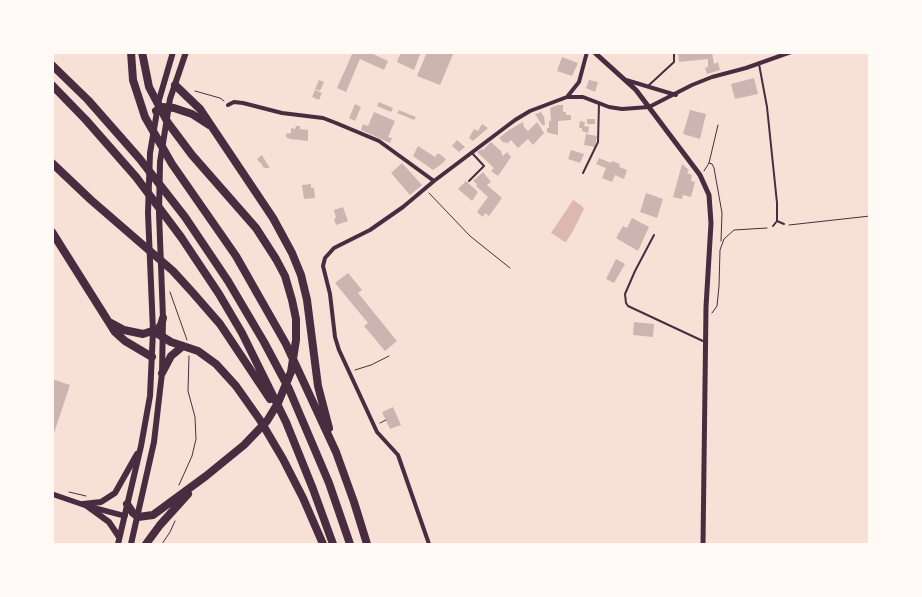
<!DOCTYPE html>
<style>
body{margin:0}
#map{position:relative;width:922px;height:597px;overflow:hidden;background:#f7e1d7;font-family:"Fira Sans",sans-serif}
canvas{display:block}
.frame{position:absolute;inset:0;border:54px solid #fffaf5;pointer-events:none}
</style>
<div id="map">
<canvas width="922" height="597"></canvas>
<div class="frame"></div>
</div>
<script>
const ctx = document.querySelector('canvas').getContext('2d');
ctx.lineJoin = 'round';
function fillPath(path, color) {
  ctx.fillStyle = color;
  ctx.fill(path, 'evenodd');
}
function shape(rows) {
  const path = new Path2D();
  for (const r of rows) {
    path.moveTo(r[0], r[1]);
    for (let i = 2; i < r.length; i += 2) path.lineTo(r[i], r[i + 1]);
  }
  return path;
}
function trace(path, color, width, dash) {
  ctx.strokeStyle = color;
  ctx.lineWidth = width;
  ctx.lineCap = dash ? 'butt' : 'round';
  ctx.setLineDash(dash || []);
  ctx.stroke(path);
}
fillPath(shape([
 [573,200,582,206,584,209,573,231,566,242,565,242,551,233]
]), '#dcb8b0');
fillPath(shape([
 [353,52,369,52,388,61,384,70,360,59,346,92,337,88],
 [401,52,421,52,414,70,397,62],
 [427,52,454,52,440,85,417,76],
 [678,52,712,52,714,64,718,62,720,70,707,74,705,68,708,67,708,59,679,62],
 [562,57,578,63,572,76,557,71],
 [754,78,758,94,735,99,731,84],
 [319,80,324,82,320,91,315,89],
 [589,80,598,82,595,92,586,88],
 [315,90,322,93,319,100,312,97],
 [379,102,393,108,391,112,377,106],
 [355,104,361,107,355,121,349,118],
 [558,105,563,105,563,112,566,112,566,115,571,115,571,120,558,121,558,135,549,133,547,132,547,128,549,128,549,121,551,121,550,108],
 [399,110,416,117,414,120,397,113],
 [690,110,706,114,700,139,683,134],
 [374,112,395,121,388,137,392,138,390,143,361,130,363,124,368,126],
 [541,112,544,117,545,125,542,125,535,114],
 [587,119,595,119,595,124,587,124],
 [580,121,585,122,584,126,589,127,588,133,582,131,582,128,579,128],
 [523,122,524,127,528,131,537,122,544,133,533,145,528,139,518,148,511,140,507,144,506,142,504,143,499,138,509,130],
 [482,124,488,128,473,141,469,138,474,129,478,131],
 [296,126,300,126,300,129,308,130,308,141,290,139,286,137,286,134,291,133,291,128,295,129],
 [586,134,597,136,595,147,584,145],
 [457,140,465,147,459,152,452,146],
 [491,142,502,152,501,153,503,156,507,152,511,157,498,176,491,171,494,168,477,152,482,149,483,150],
 [418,146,435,157,438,153,446,159,443,163,433,170,413,156],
 [571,150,584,154,580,163,568,159],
 [262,155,266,162,270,168,264,168,260,162,259,162,257,159],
 [599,158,611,163,612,161,620,164,619,167,627,170,624,179,615,175,612,182,602,178,606,168,596,164],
 [402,163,422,185,410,195,391,173],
 [682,164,689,170,687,173,692,175,691,181,695,182,691,197,683,195,682,199,673,197],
 [483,172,491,182,487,185,502,198,489,216,485,213,483,217,477,212,488,197,476,186,477,184,473,181],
 [466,181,478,192,472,201,458,189],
 [311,184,311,188,314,188,315,198,304,199,302,185],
 [646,193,663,199,657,218,640,212],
 [343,207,348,221,336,225,334,219,336,218,334,210],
 [632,218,649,227,638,251,616,238,623,226,627,228],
 [616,259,625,264,614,283,606,279],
 [348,273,362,290,358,293,397,341,385,351,364,326,368,323,335,283],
 [634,322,654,324,653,337,633,335],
 [52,379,70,385,53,436,52,436],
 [393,407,401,425,390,429,382,412]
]), '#ccb4b1');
trace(shape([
 [195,91,220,98,224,101],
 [709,163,712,164,714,168,722,213,721,241],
 [704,171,709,163,718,125],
 [429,193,470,236,510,268],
 [789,225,870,216],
 [170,292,187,340],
 [712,313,717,306,719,286,720,250,724,239,734,230,767,228],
 [355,370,371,365,389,356],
 [380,423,386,420],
 [179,485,192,456,196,439,195,417,188,391,189,356],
 [69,492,86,496],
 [162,544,170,532,175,521]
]), '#4a2c40', 1);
trace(shape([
 [759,64,767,107,777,203,777,221,773,226],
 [648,86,674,62,674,52],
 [583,173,598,142,599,103],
 [469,181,484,166,472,153],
 [777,221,784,224],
 [654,235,635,271,625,294,626,303,628,306,705,342]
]), '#4a2c40', 2);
trace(shape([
 [626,80,676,95],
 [567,97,583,97,609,107,622,109,649,107,692,85,712,77,746,68,791,52],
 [228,105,234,102,243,103,282,113,323,118,336,123,379,141,434,181],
 [429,544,398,455,377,432,339,350,335,337,330,294,323,266,325,258,334,248,370,230,403,207,434,181,515,120,530,111,567,97,579,82,587,52]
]), '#4a2c40', 4);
trace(shape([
 [594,52,636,90,700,175,709,195,711,223,706,307,703,544]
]), '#4a2c40', 5);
trace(shape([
 [52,494,87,506,125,516]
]), '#4a2c40', 5.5);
trace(shape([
 [83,504,101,502,115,493,137,454],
 [87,506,109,522,119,537],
 [118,544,141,446,150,396,153,331,148,213,150,153,159,100,173,52],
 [131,544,154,442,162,373,163,318,159,213,160,162,170,99,186,52]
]), '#4a2c40', 6);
trace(shape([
 [131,52,133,80,145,117,172,164,236,256,286,344,336,452,354,502,367,544],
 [52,65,88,100,139,158,185,217,228,281,264,342,289,389,329,483,350,544],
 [52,85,86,120,136,177,181,237,219,294,242,333,286,422,313,489,333,544],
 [175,85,200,109,273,218,292,253,301,275,307,300,318,386,329,428],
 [156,111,163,107,174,108,192,114,209,125],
 [52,163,91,200,173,271,193,293,220,324,270,399],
 [52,232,115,332,125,341,152,357],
 [111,323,124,330,143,334,158,329,161,325,163,318],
 [153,331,171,342,198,351,216,364,236,386,260,420,283,459,303,498,323,544],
 [162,373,171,356,183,346],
 [127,504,133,513,138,517,153,515,206,476,244,445,267,421,278,403,291,372,296,340,296,319,292,300,285,276,276,259,256,228,192,155,168,123,149,87,142,52],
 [146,544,160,525,188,494]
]), '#4a2c40', 8);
</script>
